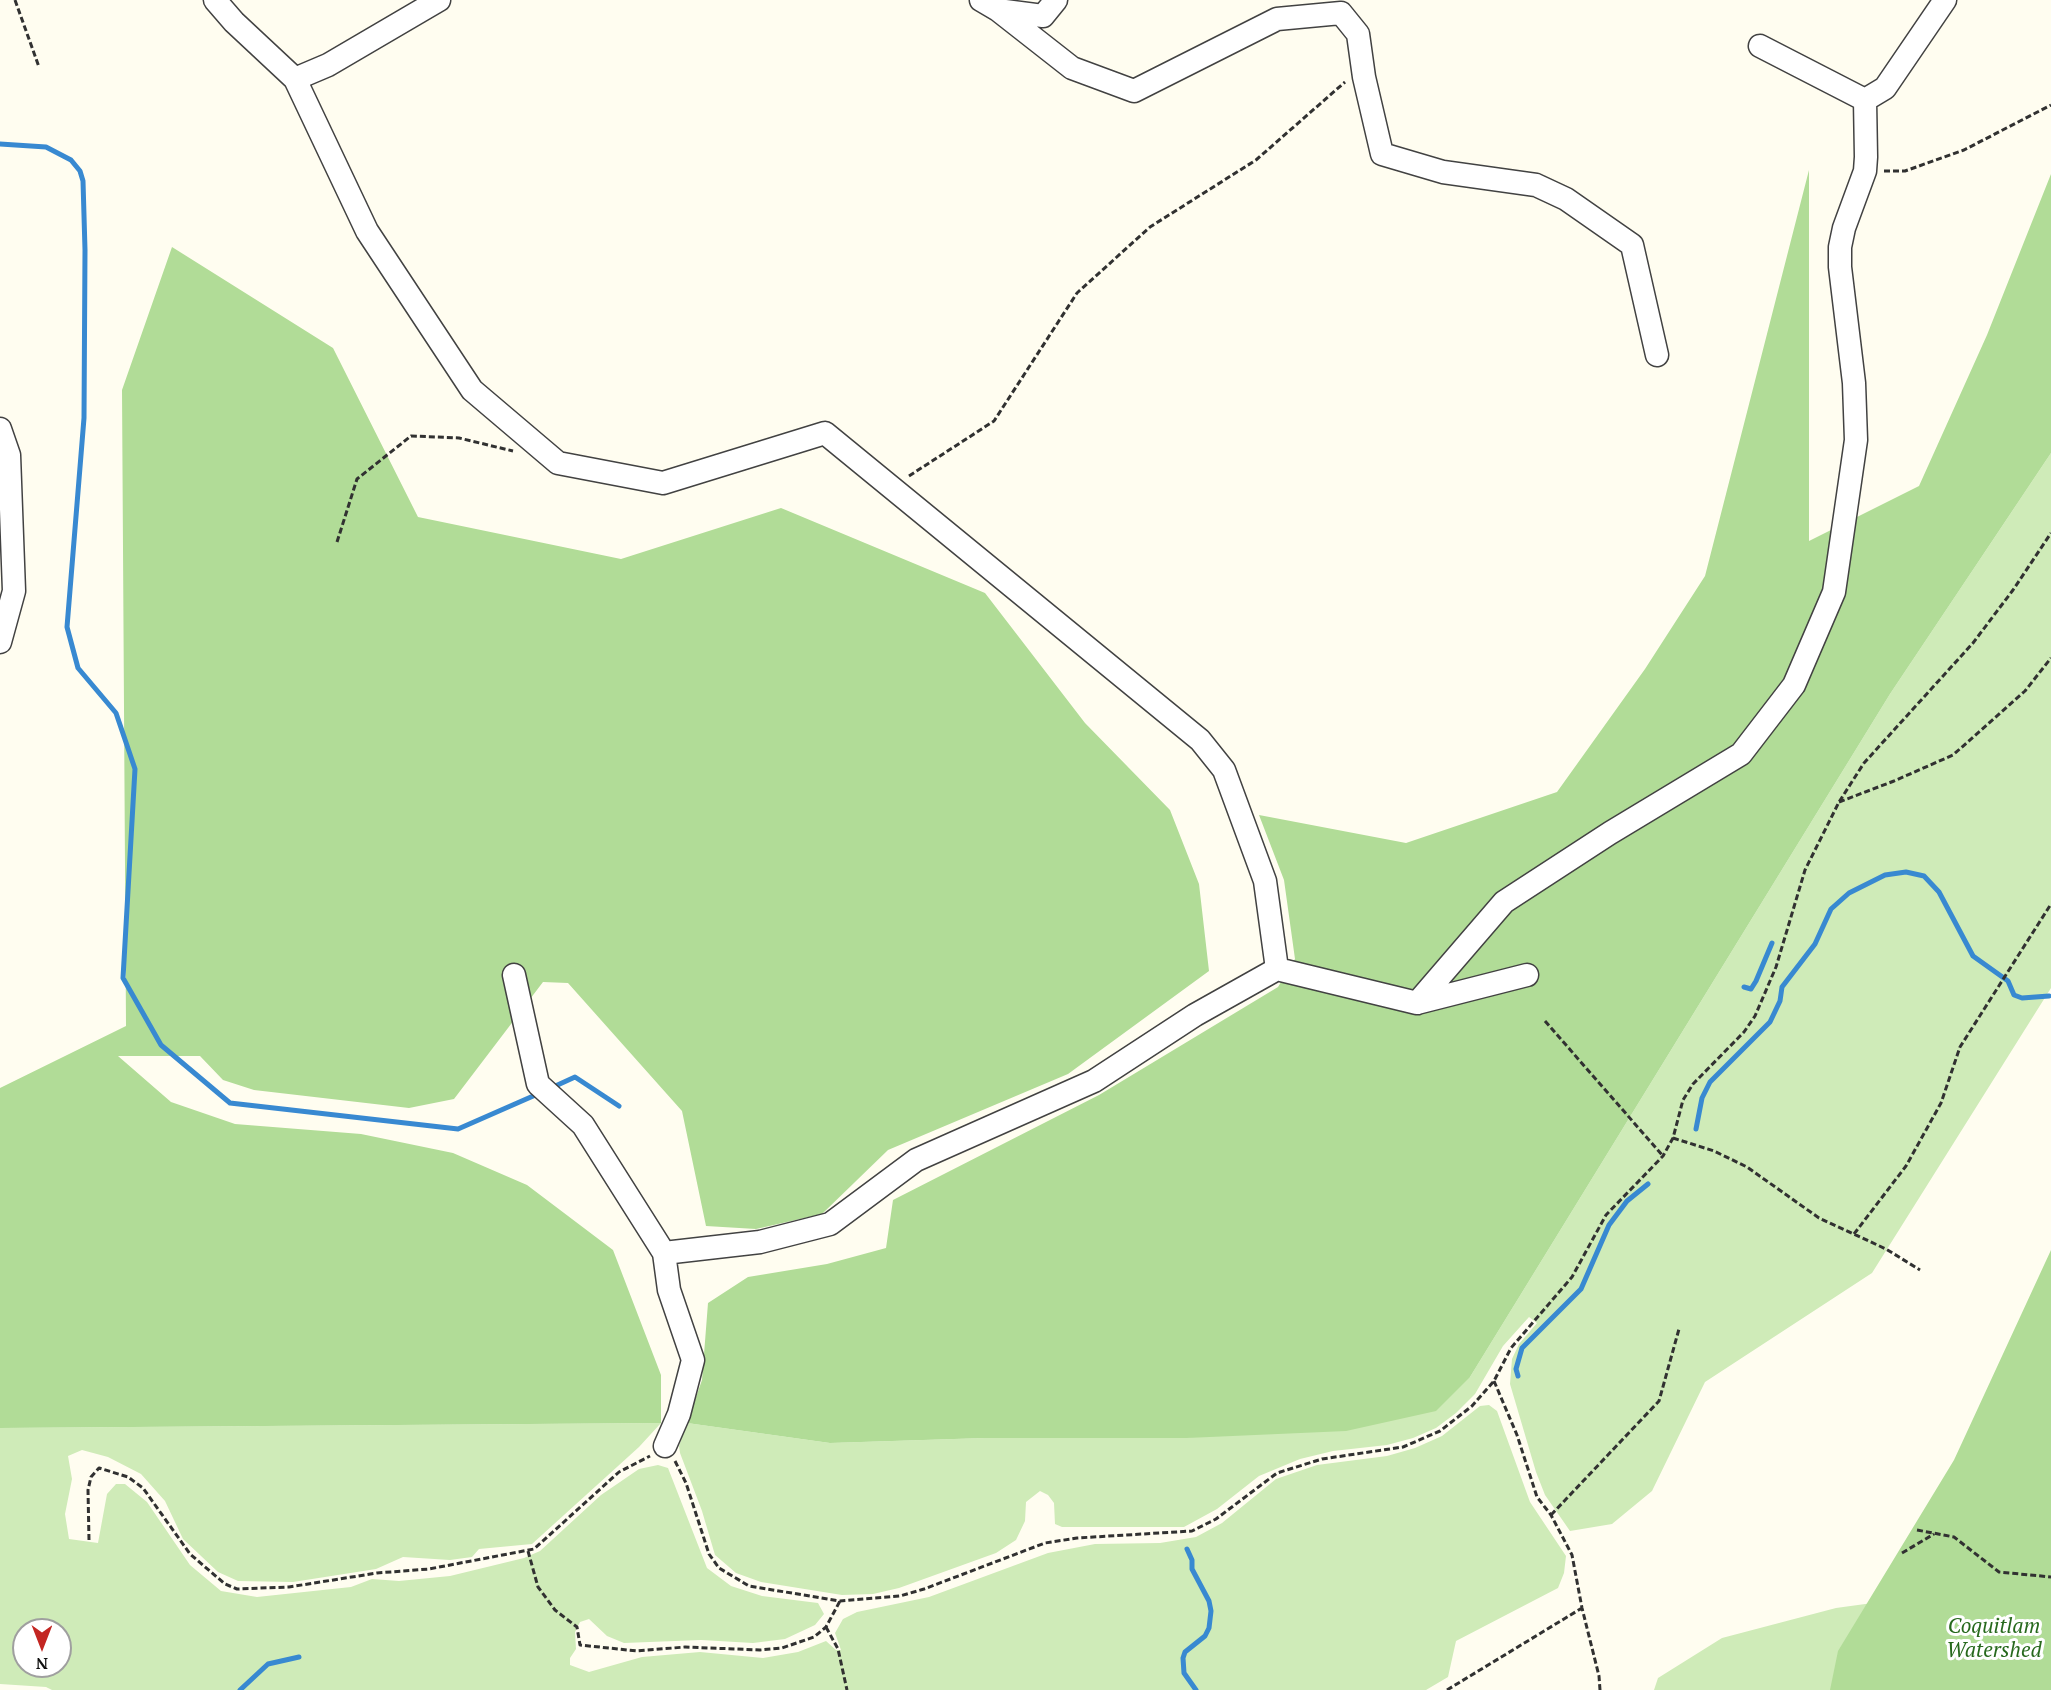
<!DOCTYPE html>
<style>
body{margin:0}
#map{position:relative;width:2051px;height:1690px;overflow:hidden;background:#fffdf0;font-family:"PT Serif",serif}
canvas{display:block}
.north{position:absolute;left:12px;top:1618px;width:60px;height:60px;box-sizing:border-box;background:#fff;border:2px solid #9f9f9f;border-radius:50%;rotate:180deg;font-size:16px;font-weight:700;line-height:24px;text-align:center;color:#0f0f0f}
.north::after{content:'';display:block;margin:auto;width:21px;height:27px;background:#c32622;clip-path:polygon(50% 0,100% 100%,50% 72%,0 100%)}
</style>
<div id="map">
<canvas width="2051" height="1690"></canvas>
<div class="north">N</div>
</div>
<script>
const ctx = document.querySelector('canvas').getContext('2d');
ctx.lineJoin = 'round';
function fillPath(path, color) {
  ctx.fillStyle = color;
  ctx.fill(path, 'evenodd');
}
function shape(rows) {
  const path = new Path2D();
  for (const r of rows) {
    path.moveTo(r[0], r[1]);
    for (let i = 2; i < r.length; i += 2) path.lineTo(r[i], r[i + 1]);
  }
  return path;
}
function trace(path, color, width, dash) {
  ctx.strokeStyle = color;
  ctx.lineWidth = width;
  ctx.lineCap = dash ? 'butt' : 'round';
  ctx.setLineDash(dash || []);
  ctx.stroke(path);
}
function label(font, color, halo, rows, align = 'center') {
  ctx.font = font + ' "PT Serif",serif';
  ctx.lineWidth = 6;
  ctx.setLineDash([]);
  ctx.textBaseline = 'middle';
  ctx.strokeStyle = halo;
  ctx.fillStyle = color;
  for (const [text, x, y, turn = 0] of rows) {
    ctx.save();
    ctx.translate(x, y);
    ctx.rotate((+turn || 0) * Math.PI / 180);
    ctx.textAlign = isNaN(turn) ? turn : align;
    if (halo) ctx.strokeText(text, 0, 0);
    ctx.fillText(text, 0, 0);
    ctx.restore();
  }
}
fillPath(shape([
 [2051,453,2051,988,1872,1273,1705,1382,1652,1491,1612,1524,1570,1531,1545,1495,1536,1472,1510,1384,1512,1359,1519,1344,1537,1323,1529,1317,1503,1346,1475,1394,1456,1413,1436,1428,1413,1438,1387,1445,1333,1451,1300,1459,1259,1476,1217,1509,1184,1527,1062,1527,1055,1524,1054,1503,1048,1495,1040,1491,1026,1502,1025,1521,1016,1540,996,1553,899,1588,873,1594,842,1595,761,1582,736,1573,715,1555,702,1511,680,1453,679,1446,687,1423,830,1443,985,1438,1187,1438,1470,1377,1890,694],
 [1489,1405,1497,1411,1530,1502,1566,1556,1564,1573,1558,1588,1456,1641,1448,1677,1426,1690,52,1690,46,1687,0,1684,0,1428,661,1423,639,1447,532,1544,479,1549,472,1557,450,1560,403,1557,376,1569,293,1582,238,1581,218,1572,183,1539,165,1501,141,1474,108,1457,82,1450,68,1456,72,1479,65,1514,69,1539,98,1543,107,1494,116,1484,125,1484,147,1502,190,1565,221,1591,257,1597,351,1587,372,1579,399,1581,450,1576,524,1558,540,1551,601,1495,639,1469,658,1465,668,1468,707,1568,731,1586,762,1596,818,1603,824,1614,815,1625,785,1639,753,1643,701,1640,624,1643,607,1636,589,1619,580,1622,575,1632,576,1649,570,1658,570,1665,589,1672,642,1657,700,1652,763,1658,798,1652,826,1641,836,1650,841,1650,835,1633,843,1619,857,1612,929,1597,1048,1553,1095,1544,1160,1543,1196,1537,1222,1523,1276,1479,1317,1465,1387,1456,1415,1448,1442,1436,1480,1406],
 [24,1630,60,1630,60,1666,24,1666],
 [1982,1588,2051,1690,1654,1690,1658,1678,1722,1638,1836,1608]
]), '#cfebb8');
fillPath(shape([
 [1809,170,1809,541,1919,486,1987,335,2051,174,2051,453,1890,694,1470,1377,1436,1411,1346,1431,1187,1438,985,1438,830,1443,687,1423,702,1380,708,1303,748,1277,827,1264,886,1248,893,1200,1099,1095,1278,987,1295,959,1284,880,1259,815,1406,843,1557,792,1645,669,1705,576],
 [172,247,333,348,418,517,621,559,781,508,985,593,1085,723,1170,810,1199,884,1209,971,1068,1074,888,1150,822,1214,756,1229,706,1226,682,1111,568,983,543,982,454,1099,409,1108,254,1090,223,1080,200,1056,118,1056,171,1102,235,1124,361,1134,453,1153,527,1185,613,1250,661,1375,661,1423,0,1428,0,1088,126,1026,122,390],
 [2051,1250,2051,1690,1830,1690,1838,1651,1954,1460]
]), '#b1dc97');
trace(shape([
 [0,144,46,147,71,160,80,171,83,181,85,250,84,418,67,627,78,668,116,713,135,769,123,978,161,1045,230,1103,458,1129,540,1093],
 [1744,987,1751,989,1756,981,1772,943],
 [551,1088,575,1077,619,1106],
 [1696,1129,1702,1098,1710,1082,1770,1022,1780,1001,1782,987,1815,944,1831,909,1849,893,1885,875,1906,872,1924,876,1939,892,1973,956,2008,981,2014,995,2022,998,2049,996],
 [1518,1376,1516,1369,1522,1348,1581,1289,1609,1225,1627,1201,1648,1184],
 [1187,1549,1192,1560,1192,1569,1209,1601,1211,1611,1209,1628,1205,1636,1185,1652,1183,1658,1184,1673,1196,1690],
 [240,1690,268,1664,299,1657]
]), '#3889d1', 5);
const minor = shape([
 [215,0,234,22,295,79,328,65,439,0],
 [981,0,998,10,1043,16,1056,0],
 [998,10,1072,68,1134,91,1277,19,1341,13,1358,34,1364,77,1382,154,1443,172,1536,185,1566,199,1632,245,1657,355],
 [295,79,367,231,472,390,558,463,663,483,825,433,1200,740,1224,770,1265,881,1277,969],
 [1865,100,1885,88,1945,0],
 [0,429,9,455,14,591,0,642],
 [514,975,538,1084,583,1125,664,1253],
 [1417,1003,1527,975],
 [665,1446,679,1414,693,1360,669,1290,664,1253,760,1242,830,1224,916,1160,1094,1081,1195,1015,1277,969,1417,1003,1504,902,1610,833,1741,754,1794,685,1834,592,1856,440,1854,383,1840,267,1840,247,1844,228,1865,171,1866,157,1865,100,1760,46]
]);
trace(minor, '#424242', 25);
trace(shape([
 [15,0,39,67],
 [1884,171,1905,171,1964,150,2051,105],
 [909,476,994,421,1077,293,1150,227,1256,160,1345,82],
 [337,542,357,479,411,436,459,438,513,451],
 [1839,802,1894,781,1953,755,2025,691,2051,658],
 [1545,1021,1663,1156],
 [1673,1138,1714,1151,1747,1167,1819,1218,1886,1249,1920,1270],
 [1854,1234,1906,1166,1941,1103,1960,1047,2051,904],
 [1494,1381,1517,1435,1537,1497,1551,1515,1572,1555,1582,1608,1599,1676,1600,1690],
 [675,1461,686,1483,709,1554,719,1568,749,1586,840,1601,900,1596,924,1589,1045,1543,1077,1538,1192,1531,1216,1519,1277,1473,1322,1459,1403,1447,1440,1431,1472,1406,1494,1381,1511,1348,1572,1277,1606,1215,1663,1156,1673,1138,1683,1100,1693,1084,1744,1032,1755,1016,1776,967,1805,870,1839,802,1864,763,1973,643,2013,590,2051,533],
 [1551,1515,1659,1401,1679,1329],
 [1917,1530,1954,1537,1999,1572,2051,1577],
 [89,1540,88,1490,91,1477,99,1468,128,1477,143,1488,190,1554,225,1584,237,1589,289,1587,377,1573,429,1569,534,1549,619,1472,650,1456],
 [528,1551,538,1587,555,1610,577,1627,580,1645,637,1651,685,1647,760,1650,782,1648,814,1637,826,1627,840,1601],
 [1902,1553,1934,1534],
 [826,1627,838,1649,847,1690],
 [1447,1690,1582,1608]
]), '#313131', 3, [6, 3]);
trace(minor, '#fff', 22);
label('italic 21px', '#27691d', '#fff', [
 ["Coquitlam",1994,1627],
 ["Watershed",1994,1651]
]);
</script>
